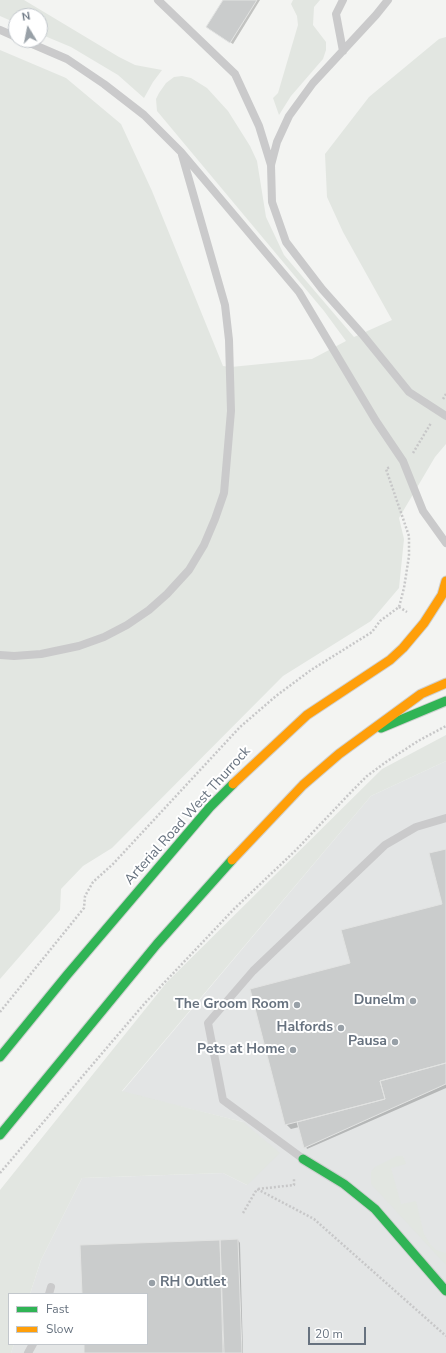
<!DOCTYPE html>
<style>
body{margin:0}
#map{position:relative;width:446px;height:1353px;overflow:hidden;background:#f3f4f2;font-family:"Nunito Sans",sans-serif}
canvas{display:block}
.legend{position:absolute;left:8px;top:1293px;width:140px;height:52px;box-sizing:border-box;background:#fff;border:1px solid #c2c7cc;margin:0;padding:5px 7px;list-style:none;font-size:12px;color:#67727f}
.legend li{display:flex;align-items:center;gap:8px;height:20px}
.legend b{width:20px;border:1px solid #c2c7cc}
.north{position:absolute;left:8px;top:8px;width:40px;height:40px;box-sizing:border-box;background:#fff;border:1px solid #c2c7cc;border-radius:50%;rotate:350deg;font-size:11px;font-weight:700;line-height:16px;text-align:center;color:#67727f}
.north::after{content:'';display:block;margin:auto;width:14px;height:18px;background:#98a0a7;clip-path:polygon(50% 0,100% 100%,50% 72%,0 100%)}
.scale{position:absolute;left:308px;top:1327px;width:58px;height:18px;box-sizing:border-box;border:2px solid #67727f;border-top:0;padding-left:5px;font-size:12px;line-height:14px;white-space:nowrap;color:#67727f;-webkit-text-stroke:3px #fff;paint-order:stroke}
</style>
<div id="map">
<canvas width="446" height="1353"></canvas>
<ul class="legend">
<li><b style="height:5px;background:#30b455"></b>Fast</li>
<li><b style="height:5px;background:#ff9f0a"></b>Slow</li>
</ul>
<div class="north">N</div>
<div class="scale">20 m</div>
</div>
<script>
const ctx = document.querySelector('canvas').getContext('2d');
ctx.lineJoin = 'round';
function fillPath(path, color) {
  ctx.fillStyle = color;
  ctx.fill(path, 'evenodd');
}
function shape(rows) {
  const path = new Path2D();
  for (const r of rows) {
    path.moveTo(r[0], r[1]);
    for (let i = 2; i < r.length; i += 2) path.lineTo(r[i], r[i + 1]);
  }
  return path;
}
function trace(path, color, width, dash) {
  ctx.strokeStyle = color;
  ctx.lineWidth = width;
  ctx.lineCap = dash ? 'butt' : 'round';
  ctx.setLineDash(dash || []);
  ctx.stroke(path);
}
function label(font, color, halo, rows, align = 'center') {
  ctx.font = font + ' "Nunito Sans",sans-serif';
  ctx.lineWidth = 4;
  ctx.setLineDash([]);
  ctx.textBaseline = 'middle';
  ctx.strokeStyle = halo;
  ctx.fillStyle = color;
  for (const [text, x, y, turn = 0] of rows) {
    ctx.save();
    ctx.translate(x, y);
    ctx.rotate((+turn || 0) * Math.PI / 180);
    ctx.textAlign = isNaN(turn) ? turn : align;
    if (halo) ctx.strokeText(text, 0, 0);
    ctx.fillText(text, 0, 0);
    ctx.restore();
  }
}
fillPath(shape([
 [446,761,446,1353,11,1353,14,1344,147,1344,147,1294,30,1294,41,1260,82,1178,223,1173,247,1185,243,1122,122,1092,371,796]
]), '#e3e5e5');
fillPath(shape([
 [0,0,24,0,119,57,135,65,162,70,153,82,144,98,118,75,71,47,40,34,40,16,16,16,16,23,0,16],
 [293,0,320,0,314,7,313,25,326,42,326,50,323,59,291,96,279,115,273,98,278,93,298,25,297,16,291,4],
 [446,37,446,444,435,457,399,518,404,539,399,588,371,621,283,676,112,848,83,866,61,889,60,910,0,979,0,50,66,78,121,124,152,191,223,366,231,367,312,359,346,341,324,311,157,111,156,99,159,93,166,83,174,77,182,76,191,78,207,88,228,111,250,146,257,161,266,217,284,255,354,337,392,320,343,232,327,197,325,154,369,97,439,39],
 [446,735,446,761,371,796,122,1091,243,1122,280,1153,247,1185,223,1173,82,1178,41,1260,30,1294,9,1294,9,1344,14,1344,11,1353,0,1353,0,1190,167,982,382,769],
 [397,1156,403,1156,406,1164,391,1168,401,1204,416,1201,424,1234,430,1244,436,1250,446,1253,446,1265,371,1184,371,1172,375,1167]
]), '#e2e6e1');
fillPath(shape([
 [224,0,260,0,233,44,209,29],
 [446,850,446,1088,307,1149,299,1127,291,1129,286,1124,351,964,443,904],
 [238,1240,240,1243,243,1353,85,1353,85,1344,147,1344,147,1294,83,1294]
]), '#0003');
const building = shape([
 [223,0,257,0,230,43,206,27,223,0],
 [446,849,446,1063,380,1081,385,1099,285,1125,250,989,350,963,341,930,442,904,429,853,446,849],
 [446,1063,446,1084,304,1148,297,1122,385,1099,380,1081,446,1063],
 [238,1239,242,1353,223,1353,220,1240,238,1239],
 [220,1240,224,1353,84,1353,84,1344,147,1344,147,1294,82,1294,80,1245,220,1240]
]);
fillPath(building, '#cacccc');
trace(building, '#e2e3e2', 1);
const fast = shape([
 [381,728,446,701],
 [0,1057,67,975,210,807,233,784],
 [0,1135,157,944,232,860],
 [303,1159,344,1184,375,1209,446,1291]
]);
const slow = shape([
 [233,784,307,715,390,660,403,648,424,623,442,595,446,581],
 [232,860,303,785,339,754,421,694,446,683]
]);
trace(fast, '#cfd0d0', 11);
trace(slow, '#cfd0d0', 11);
trace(shape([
 [443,399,446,394],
 [413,453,431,423],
 [399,607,407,612],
 [0,1012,84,908,85,896,93,882,113,864,240,727,276,696,311,670,372,632,380,621,399,607,404,588,409,556,409,536,386,469,390,467],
 [0,1173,145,1003,234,909,296,850,352,791,367,776,386,762,418,741,446,726],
 [258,1189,294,1185,294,1178],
 [243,1213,257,1189,314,1219,446,1336]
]), '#c7c7c8', 2.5, [2, 2]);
trace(shape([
 [158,0,235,74,259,126,271,165],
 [388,0,376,15,313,83,289,116,277,142,271,165,272,202,286,242,322,289,362,334,409,392,446,416],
 [0,30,16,37],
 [23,40,67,59,104,84,144,115,181,152,299,292,376,421,403,461,423,511,446,543],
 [343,51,336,14,343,0],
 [0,655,14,656,41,654,79,646,104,637,127,625,149,610,167,594,189,570,204,545,215,519,224,493,231,411,229,340,225,305,182,155],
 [302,1158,223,1100,208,1023,253,971,385,845,416,827,446,818],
 [49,1294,51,1287],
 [28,1353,33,1344]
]), '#cacacb', 8);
trace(fast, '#30b455', 9);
trace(slow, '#ff9f0a', 9);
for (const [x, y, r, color] of [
 [413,1001,4,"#98a0a7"],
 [297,1005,4,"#98a0a7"],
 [341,1028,4,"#98a0a7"],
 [395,1042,4,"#98a0a7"],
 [293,1050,4,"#98a0a7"],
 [152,1283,4,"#98a0a7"]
]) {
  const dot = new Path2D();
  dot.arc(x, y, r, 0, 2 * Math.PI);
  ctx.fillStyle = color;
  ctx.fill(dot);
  trace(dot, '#fff', 1.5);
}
label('14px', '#67727f', '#fff', [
 ["Arterial Road West Thurrock",188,816,-48]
]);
label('bold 14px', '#67727f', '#fff', [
 ["Dunelm",405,1001],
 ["The Groom Room",289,1005],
 ["Halfords",333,1028],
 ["Pausa",387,1042],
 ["Pets at Home",285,1050],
 ["RH Outlet",160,1283,"left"]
], 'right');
</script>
